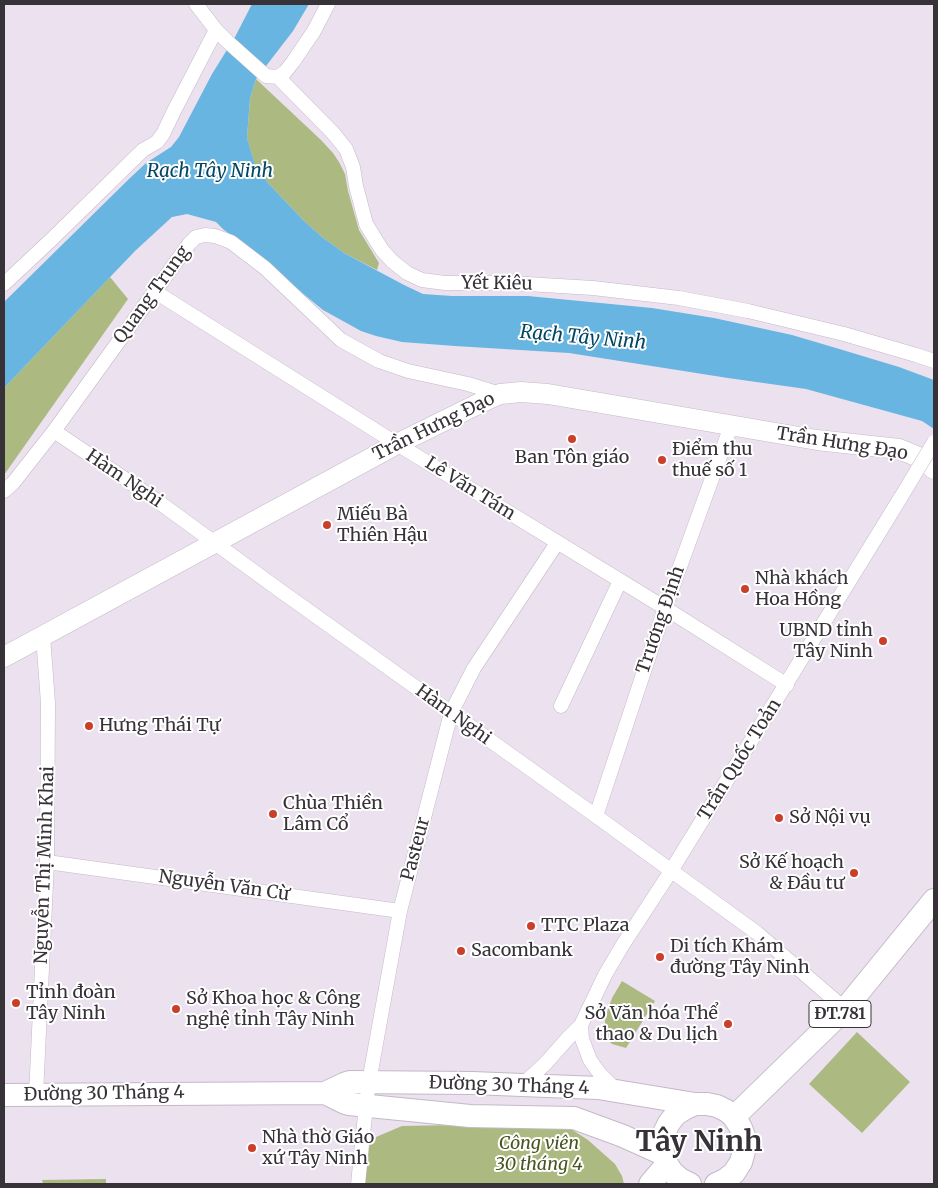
<!DOCTYPE html>
<meta charset="utf-8">
<style>
body{margin:0}
#map{position:relative;width:938px;height:1188px;overflow:hidden;background:#ece1ef;font-family:Merriweather,serif}
canvas{display:block}
.frame{position:absolute;inset:0;border:5px solid #373238;pointer-events:none}
</style>
<div id="map">
<canvas width="938" height="1188"></canvas>
<div class="frame"></div>
</div>
<script>
const ctx = document.querySelector('canvas').getContext('2d');
ctx.lineJoin = 'round';
function fillPath(path, color) {
  ctx.fillStyle = color;
  ctx.fill(path, 'evenodd');
}
function shape(rows) {
  const path = new Path2D();
  for (const r of rows) {
    path.moveTo(r[0], r[1]);
    for (let i = 2; i < r.length; i += 2) path.lineTo(r[i], r[i + 1]);
  }
  return path;
}
function trace(path, color, width, dash) {
  ctx.strokeStyle = color;
  ctx.lineWidth = width;
  ctx.lineCap = dash ? 'butt' : 'round';
  ctx.setLineDash(dash || []);
  ctx.stroke(path);
}
function label(font, color, halo, rows, align = 'center') {
  ctx.font = font + ' Merriweather,serif';
  ctx.lineWidth = 4;
  ctx.setLineDash([]);
  ctx.textBaseline = 'middle';
  ctx.strokeStyle = halo;
  ctx.fillStyle = color;
  for (const [text, x, y, turn = 0] of rows) {
    ctx.save();
    ctx.translate(x, y);
    ctx.rotate((+turn || 0) * Math.PI / 180);
    ctx.textAlign = isNaN(turn) ? turn : align;
    if (halo) ctx.strokeText(text, 0, 0);
    ctx.fillText(text, 0, 0);
    ctx.restore();
  }
}
fillPath(shape([
 [256,79,321,140,333,153,339,162,345,174,348,191,359,230,379,263,377,270,344,253,322,237,303,220,268,183,254,163,247,138,250,98],
 [110,277,128,299,4,475,4,388],
 [622,981,655,1001,626,1048,612,1044,607,1039,605,1028,605,1020,608,1009,612,998],
 [857,1032,910,1082,862,1133,809,1084],
 [562,1123,588,1140,615,1164,622,1176,624,1184,364,1184,368,1144,376,1137,402,1126],
 [106,1179,106,1184,43,1184,42,1180]
]), '#acba82');
fillPath(shape([
 [252,4,309,4,293,31,256,79,250,98,247,138,254,162,268,183,303,220,322,237,344,253,404,285,423,294,452,296,528,296,652,308,714,318,792,335,836,348,899,367,934,380,934,429,922,421,806,389,728,378,569,353,455,346,402,342,376,336,361,331,323,310,234,237,224,230,216,222,187,214,172,217,135,251,4,388,4,302,129,179,146,163,171,147,179,137,212,74,235,37]
]), '#67b5e0');
const street = shape([
 [196,4,216,30,228,42,266,76,278,77,333,133,346,149,353,167,356,186,366,224,382,250,392,261,407,273,422,280,445,283,510,283,593,288,679,298,748,311,844,334,916,355,934,361],
 [278,77,285,72,293,62,314,31,328,4],
 [4,284,53,238,143,150,157,142,163,134,174,111,216,30],
 [154,291,397,444,665,608,787,685],
 [54,431,156,500,278,589,596,816,757,933,845,1009],
 [4,491,13,483,54,431,189,244,196,237,205,235,215,236,231,242,265,268,341,340,379,361,408,371,468,384,500,394],
 [561,706,620,581],
 [596,816,665,608,731,426],
 [47,862,400,911],
 [581,1025,582,1039,590,1060,600,1074,616,1090],
 [522,1085,545,1064,568,1038,581,1025,605,975,622,946,671,871,901,497],
 [36,1095,47,862,48,703,43,636],
 [358,1184,366,1105,369,1082,400,911,451,713,474,668,557,543]
]);
const secondary = shape([
 [4,657,397,444,478,404,500,394,521,392,548,394,817,440,899,449,921,458,934,469]
]);
const primary = shape([
 [325,1093,343,1102,349,1104,470,1116,574,1118,623,1136,663,1154],
 [4,1095,325,1093,344,1084,350,1082,472,1083,598,1088,695,1104],
 [734,1117,845,1009,934,900],
 [650,1184,667,1164],
 [690,1184,680,1179,672,1172,667,1164,663,1154,662,1144,664,1133,669,1123,676,1114,686,1108,695,1104,707,1104,717,1106,727,1111,734,1117,741,1128,745,1139,744,1151,741,1162,734,1173,725,1180,716,1184]
]);
trace(street, '#c4b9c6', 15);
trace(secondary, '#c4b9c6', 21);
trace(primary, '#c4b9c6', 24);
trace(street, '#fff', 14);
trace(secondary, '#fff', 20);
trace(primary, '#fff', 22);
const streetBridge = shape([
 [901,497,934,442]
]);
trace(streetBridge, '#c4b9c6', 15, []);
trace(streetBridge, '#fff', 14);
for (const [x, y, r, color] of [
 [572,439,5,"#ca3e2a"],
 [662,460,5,"#ca3e2a"],
 [327,525,5,"#ca3e2a"],
 [745,589,5,"#ca3e2a"],
 [883,641,5,"#ca3e2a"],
 [89,726,5,"#ca3e2a"],
 [273,814,5,"#ca3e2a"],
 [779,818,5,"#ca3e2a"],
 [854,873,5,"#ca3e2a"],
 [531,926,5,"#ca3e2a"],
 [461,951,5,"#ca3e2a"],
 [660,957,5,"#ca3e2a"],
 [16,1003,5,"#ca3e2a"],
 [176,1009,5,"#ca3e2a"],
 [728,1024,5,"#ca3e2a"],
 [252,1148,5,"#ca3e2a"]
]) {
  const dot = new Path2D();
  dot.arc(x, y, r, 0, 2 * Math.PI);
  ctx.fillStyle = color;
  ctx.fill(dot);
  trace(dot, '#fff', 2);
}
for (const [x, y, w] of [
 [840,1014,62]
]) {
  const box = new Path2D();
  box.roundRect(x - w / 2, y - 13.5, w, 27, 4);
  ctx.fillStyle = '#fff';
  ctx.fill(box);
  trace(box, '#373238', 1);
}
label('bold 16px', '#373238', null, [
 ["ĐT.781",840,1014]
]);
label('18px', '#373238', '#fff', [
 ["Yết Kiêu",497,284,1],
 ["Quang Trung",152,295,-54],
 ["Trần Hưng Đạo",434,427,-26],
 ["Trần Hưng Đạo",842,444,9],
 ["Hàm Nghi",124,479,34],
 ["Lê Văn Tám",470,489,32],
 ["Trương Định",661,620,-71],
 ["Hàm Nghi",453,715,36],
 ["Trần Quốc Toản",740,760,-58],
 ["Pasteur",416,849,-75],
 ["Nguyễn Thị Minh Khai",45,865,-88],
 ["Nguyễn Văn Cừ",224,886,8],
 ["Đường 30 Tháng 4",509,1086,2],
 ["Đường 30 Tháng 4",104,1094,-1]
]);
label('18px', '#373238', '#fff', [
 ["Điểm thu",672,450],
 ["thuế số 1",672,471],
 ["Ban Tôn giáo",572,458,"center"],
 ["Miếu Bà",337,515],
 ["Thiên Hậu",337,536],
 ["Nhà khách",755,579],
 ["Hoa Hồng",755,600],
 ["UBND tỉnh",873,631,"right"],
 ["Tây Ninh",873,652,"right"],
 ["Hưng Thái Tự",99,726],
 ["Chùa Thiền",283,804],
 ["Lâm Cổ",283,825],
 ["Sở Nội vụ",789,818],
 ["Sở Kế hoạch",844,863,"right"],
 ["& Đầu tư",844,884,"right"],
 ["TTC Plaza",541,926],
 ["Di tích Khám",670,947],
 ["đường Tây Ninh",670,968],
 ["Sacombank",471,951],
 ["Tỉnh đoàn",26,993],
 ["Tây Ninh",26,1014],
 ["Sở Khoa học & Công",186,999],
 ["nghệ tỉnh Tây Ninh",186,1020],
 ["Sở Văn hóa Thể",718,1014,"right"],
 ["thao & Du lịch",718,1035,"right"],
 ["Nhà thờ Giáo",262,1138],
 ["xứ Tây Ninh",262,1159]
], 'left');
label('italic 18px', '#49551f', '#fff', [
 ["Công viên",539,1144],
 ["30 tháng 4",539,1165]
]);
label('italic 19px', '#024663', '#fff', [
 ["Rạch Tây Ninh",210,172],
 ["Rạch Tây Ninh",583,338,5]
]);
label('bold 28px', '#373238', '#fff', [
 ["Tây Ninh",699,1143]
]);
</script>
